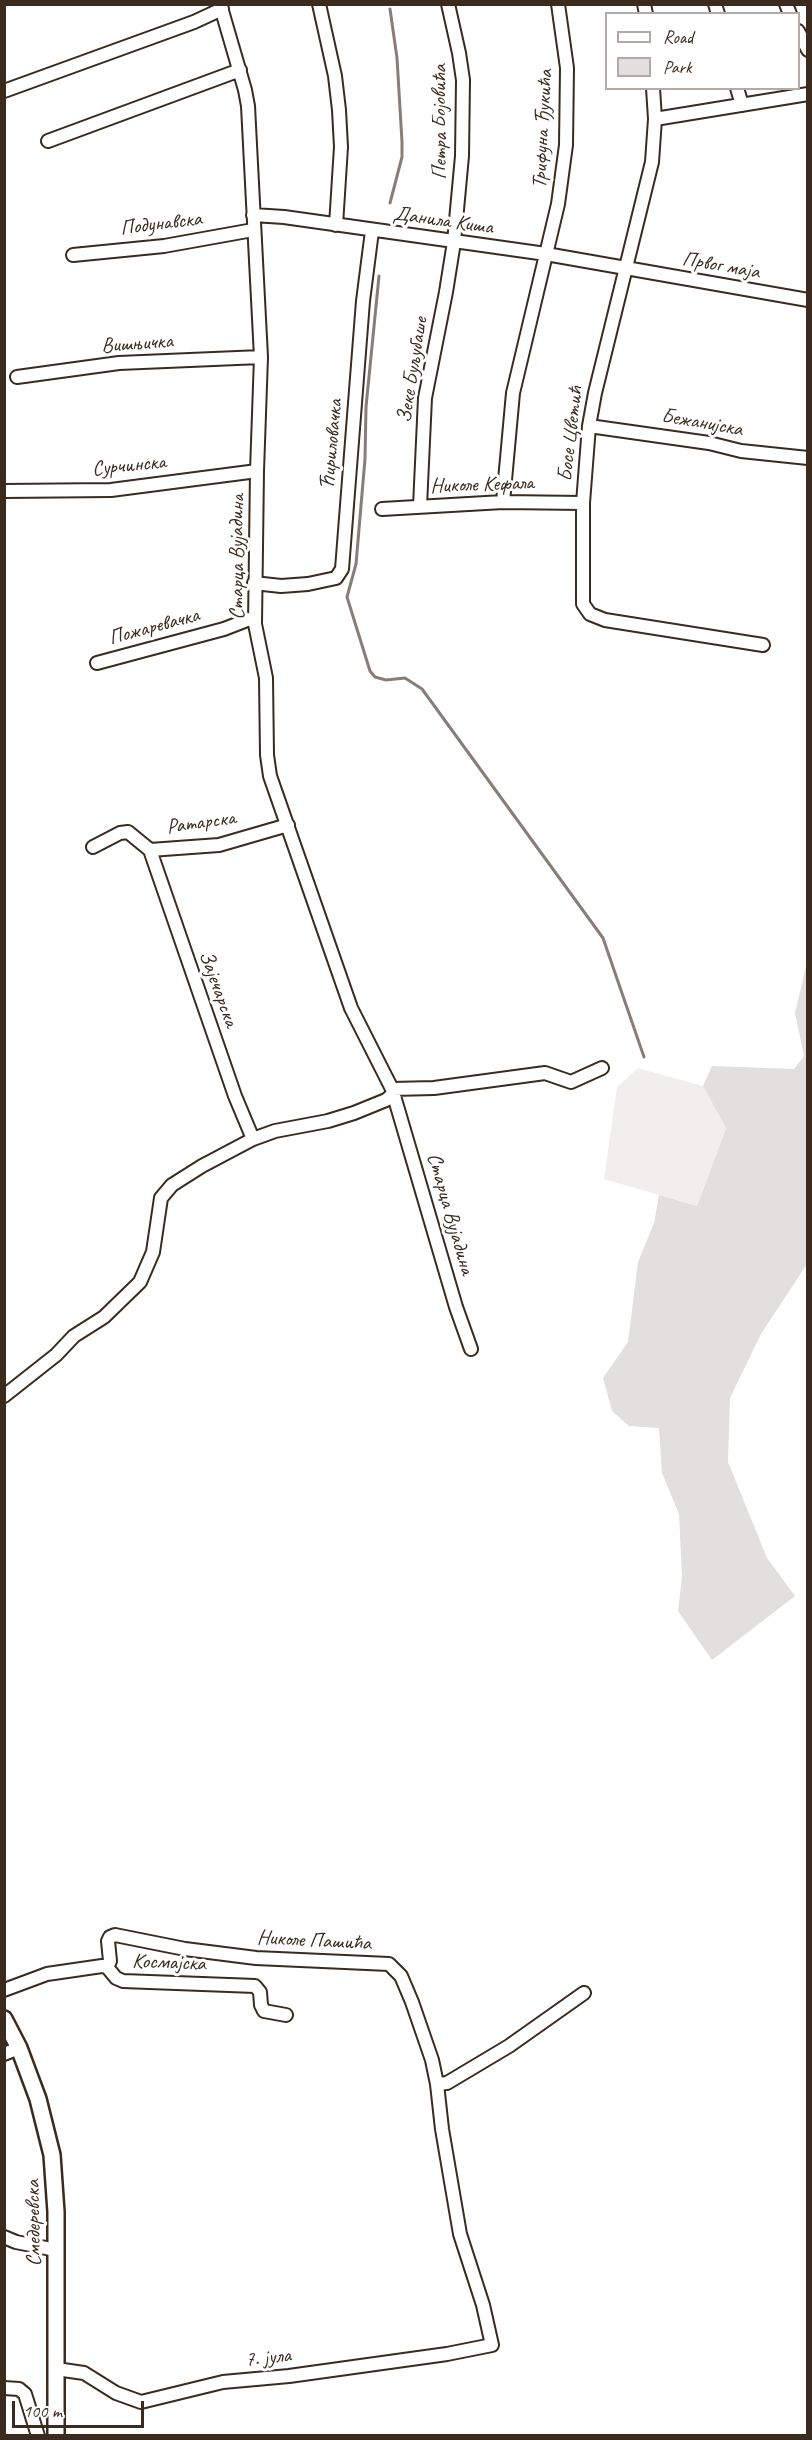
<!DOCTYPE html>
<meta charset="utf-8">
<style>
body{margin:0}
#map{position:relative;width:812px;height:2440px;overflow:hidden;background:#fff;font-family:Caveat,sans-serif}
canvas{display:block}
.frame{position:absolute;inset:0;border:6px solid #3b2a1e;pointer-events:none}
.legend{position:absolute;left:605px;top:12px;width:195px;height:78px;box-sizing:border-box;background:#fff;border:2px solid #b1aaa5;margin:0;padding:8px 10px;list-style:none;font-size:18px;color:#3b2a1e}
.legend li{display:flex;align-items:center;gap:12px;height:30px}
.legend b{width:30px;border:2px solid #b1aaa5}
.scale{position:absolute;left:12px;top:2401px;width:132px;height:27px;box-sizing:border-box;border:3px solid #3b2a1e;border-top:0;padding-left:8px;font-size:18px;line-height:21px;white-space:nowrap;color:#3b2a1e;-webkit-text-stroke:4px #fff;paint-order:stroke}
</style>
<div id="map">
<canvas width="812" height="2440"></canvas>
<div class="frame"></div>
<ul class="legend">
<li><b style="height:8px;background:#fff"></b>Road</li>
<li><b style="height:16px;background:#e2e0de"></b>Park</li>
</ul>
<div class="scale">100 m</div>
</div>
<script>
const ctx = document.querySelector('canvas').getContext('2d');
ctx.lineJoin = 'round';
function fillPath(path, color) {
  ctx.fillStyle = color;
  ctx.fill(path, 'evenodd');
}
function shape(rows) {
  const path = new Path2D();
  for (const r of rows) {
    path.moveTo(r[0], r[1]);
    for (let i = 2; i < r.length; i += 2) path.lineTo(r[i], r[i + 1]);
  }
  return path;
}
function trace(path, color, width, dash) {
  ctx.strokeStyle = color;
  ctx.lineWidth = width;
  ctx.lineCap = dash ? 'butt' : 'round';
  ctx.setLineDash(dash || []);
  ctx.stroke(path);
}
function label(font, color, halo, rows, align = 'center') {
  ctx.font = font + ' Caveat,sans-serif';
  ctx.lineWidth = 6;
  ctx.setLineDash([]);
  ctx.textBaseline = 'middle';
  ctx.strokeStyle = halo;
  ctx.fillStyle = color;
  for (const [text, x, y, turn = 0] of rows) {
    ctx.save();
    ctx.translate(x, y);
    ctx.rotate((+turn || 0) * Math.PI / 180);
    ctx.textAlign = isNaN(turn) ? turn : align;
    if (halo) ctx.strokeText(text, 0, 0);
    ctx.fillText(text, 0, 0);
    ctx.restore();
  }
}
fillPath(shape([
 [638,1068,703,1086,726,1127,697,1206,604,1179,617,1087]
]), '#f1efee');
fillPath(shape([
 [807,962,807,1264,761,1334,730,1398,728,1462,767,1558,795,1596,712,1660,678,1611,682,1577,679,1514,662,1473,659,1428,629,1426,612,1411,603,1378,628,1342,638,1262,654,1223,659,1195,697,1206,726,1128,703,1086,712,1066,794,1069,804,1056,795,1013]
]), '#e2e0de');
trace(shape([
 [390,9,397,58,402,142,402,157,390,203],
 [379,276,366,407,365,459,356,564,347,597,370,671,375,677,386,680,405,678,422,689,603,938,644,1057]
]), '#887e77', 3);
const minor = shape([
 [220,4,245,90,248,106,261,357,257,471,255,624,266,678,267,755,270,776,351,1008,392,1089,456,1307,471,1349],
 [319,4,335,76,339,110,341,147,336,225],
 [644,4,646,14],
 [715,4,718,14],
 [786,4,790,14],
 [798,31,808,50],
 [653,88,655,119,652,162,595,393,589,426,583,503,583,604,590,614,605,620,763,645],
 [737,88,742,105],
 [4,91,194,22,222,9],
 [655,119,808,94],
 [48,141,240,70],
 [253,215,284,217,546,254,808,300],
 [73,255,164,246,253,230],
 [17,377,119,363,261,357],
 [589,426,709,443,741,451,808,458],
 [4,491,111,490,257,471],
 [503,502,513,393,558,204,566,145,567,68,558,4],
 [420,506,425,398,446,292,454,242,462,156,463,80,459,53,448,4],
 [382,509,503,502,583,503],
 [254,583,281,586,308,584,336,578,342,569,363,301,372,231],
 [97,663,224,629,255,617],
 [93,847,120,833,128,832,150,850,219,845,288,825],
 [150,850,235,1096,253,1139],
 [392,1089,434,1088,545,1073,571,1082,602,1068],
 [4,1396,56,1355,74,1336,104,1317,140,1282,153,1252,161,1198,172,1185,202,1166,253,1139,275,1131,328,1121,354,1113,386,1100,393,1094],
 [107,1967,110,1961,108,1941,110,1937,115,1935,185,1949,256,1958,389,1964,401,1976,412,2002,432,2060,437,2084,447,2083,509,2046,584,1993],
 [4,1990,47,1974,102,1966,107,1967,116,1978,123,1981,255,1986,260,1992,261,2005,264,2011,286,2015],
 [4,2054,19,2048],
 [4,2237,16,2242,56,2250],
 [56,2369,84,2373,116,2393,141,2402,223,2382,289,2376,447,2354,492,2345,483,2305,460,2234,442,2129,437,2084],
 [4,2388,19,2389,25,2394,38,2436]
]);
const major = shape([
 [4,2019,19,2048,38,2099,52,2155,56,2212,56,2436]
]);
trace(minor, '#3b2a1e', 16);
trace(major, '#3b2a1e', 20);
trace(minor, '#fff', 12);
trace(major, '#fff', 15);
label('21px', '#3b2a1e', '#fff', [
 ["Петра Бојовића",440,122,-90],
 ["Трифуна Ђукића",543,129,-87],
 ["Данила Киша",443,221,8],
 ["Подунавска",161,224,-7],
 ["Првог маја",721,266,10],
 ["Вишњичка",137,344,-4],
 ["Зеке Буљубаше",413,370,-81],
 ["Бежанијска",702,423,10],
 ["Босе Цветић",571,434,-83],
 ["Ћириловачка",332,445,-85],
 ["Сурчинска",129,466,-6],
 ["Николе Кефала",482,485,-2],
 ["Старца Вујадина",237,557,-90],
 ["Пожаревачка",154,627,-15],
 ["Ратарска",201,823,-8],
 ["Зајечарска",218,989,70],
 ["Старца Вујадина",450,1214,74],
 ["Николе Пашића",314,1941,3],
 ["Космајска",169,1963,2],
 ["Смедеревска",34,2223,-91],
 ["7. јула",268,2358,-6]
]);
</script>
